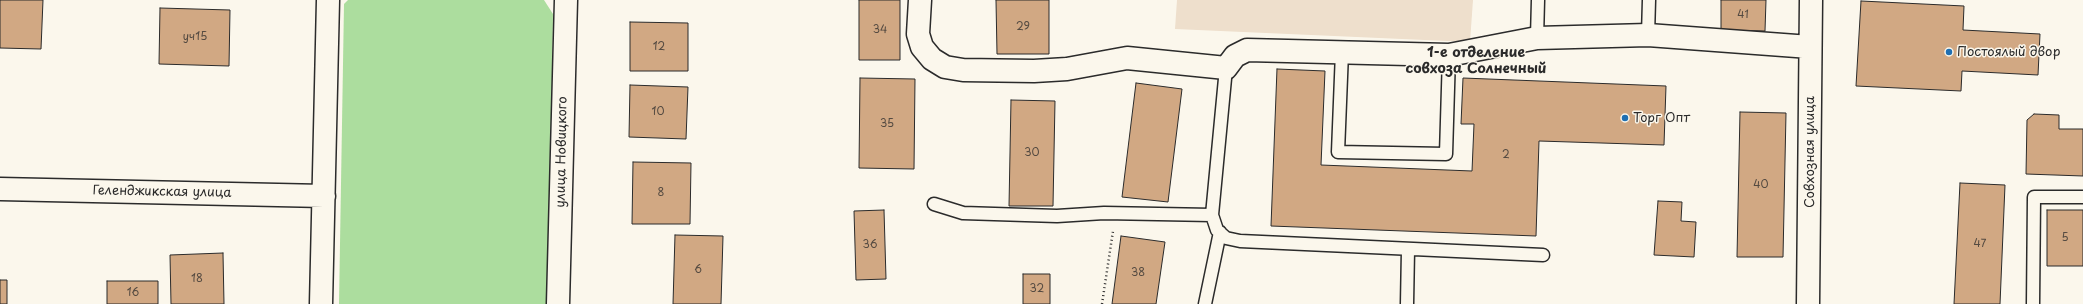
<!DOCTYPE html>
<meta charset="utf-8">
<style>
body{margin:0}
canvas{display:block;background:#fbf7ec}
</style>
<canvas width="2083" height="304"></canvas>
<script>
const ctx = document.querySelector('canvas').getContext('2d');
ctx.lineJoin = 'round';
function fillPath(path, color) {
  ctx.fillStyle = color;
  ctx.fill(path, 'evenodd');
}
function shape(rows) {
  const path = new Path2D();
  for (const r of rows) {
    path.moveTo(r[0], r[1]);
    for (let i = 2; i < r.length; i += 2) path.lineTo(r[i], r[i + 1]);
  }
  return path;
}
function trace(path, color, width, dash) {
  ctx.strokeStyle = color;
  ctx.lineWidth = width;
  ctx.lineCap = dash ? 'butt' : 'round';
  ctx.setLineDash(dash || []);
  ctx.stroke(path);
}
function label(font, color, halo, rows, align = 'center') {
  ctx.font = font + ' "Playpen Sans",sans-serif';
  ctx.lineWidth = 3;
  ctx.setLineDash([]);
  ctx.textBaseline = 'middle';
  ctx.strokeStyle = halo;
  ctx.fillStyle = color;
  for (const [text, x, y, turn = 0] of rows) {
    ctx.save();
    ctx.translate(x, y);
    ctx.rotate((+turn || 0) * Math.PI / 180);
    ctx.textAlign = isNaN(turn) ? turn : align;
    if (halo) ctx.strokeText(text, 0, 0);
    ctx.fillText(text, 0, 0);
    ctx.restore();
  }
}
fillPath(shape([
 [1177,0,1473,0,1470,42,1175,29]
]), '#eedfcc');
fillPath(shape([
 [348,0,544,0,553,14,549,304,339,304,344,4]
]), '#acdd9e');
const building = shape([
 [0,0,43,0,41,49,0,48,0,0],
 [859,0,900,0,900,60,859,60,859,0],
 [996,0,1049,0,1049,54,997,54,996,0],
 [1721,0,1766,0,1765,31,1721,30,1721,0],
 [1861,1,1964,6,1963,30,2040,34,2038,75,1962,71,1961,91,1856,86,1861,1],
 [160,8,230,10,229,66,159,64,160,8],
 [630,22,688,23,688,71,630,71,630,22],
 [1277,69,1325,71,1321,165,1472,171,1474,124,1461,124,1463,78,1666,86,1664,145,1539,141,1536,236,1271,226,1277,69],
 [860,78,915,79,914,169,859,168,860,78],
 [1136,83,1182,89,1168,202,1122,197,1136,83],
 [630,85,688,87,686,139,629,137,630,85],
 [1011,100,1055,101,1053,206,1009,206,1011,100],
 [1740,112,1786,113,1783,257,1737,257,1740,112],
 [2034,114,2059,115,2059,129,2083,129,2083,176,2026,174,2027,120,2034,114],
 [633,162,691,163,690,224,632,224,633,162],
 [1960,183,2005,185,2000,304,1954,304,1960,183],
 [1658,201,1682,202,1681,221,1696,222,1694,257,1654,255,1658,201],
 [884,210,886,279,856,280,854,211,884,210],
 [2047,210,2083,210,2083,266,2047,266,2047,210],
 [675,235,723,236,721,304,673,304,675,235],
 [1121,236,1165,242,1156,304,1112,304,1121,236],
 [223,253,224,304,171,304,170,255,223,253],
 [1023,274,1050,274,1050,304,1023,304,1023,274],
 [0,280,7,280,7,304,0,304,0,280],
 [107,281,158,281,158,304,107,304,107,281]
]);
fillPath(building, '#d1a883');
trace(building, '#2b2b2b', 1);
const lane = shape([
 [1648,35,1649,0],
 [1537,38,1538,0],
 [1342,52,1338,152,1446,154,1449,55],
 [1226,68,1212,215,1217,230,1226,238,1240,241,1543,255],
 [934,204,963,213,1057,216,1104,213,1212,215],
 [1205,304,1220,232],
 [1407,304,1408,250],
 [2033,304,2034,197,2083,197]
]);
const street = shape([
 [920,0,918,34,922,47,932,59,945,67,963,70,1034,71,1067,69,1127,58,1226,68,1235,56,1247,50,1449,55,1537,38,1648,35,1810,47],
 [0,189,324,196],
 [321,304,328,0],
 [558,304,566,0],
 [1808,304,1811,0]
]);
trace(lane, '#2b2b2b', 15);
trace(street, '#2b2b2b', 25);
trace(shape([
 [1102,304,1113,231]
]), '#2b2b2b', 2.5, [1, 3]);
trace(lane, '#fbf7ec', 12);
trace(street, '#fbf7ec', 22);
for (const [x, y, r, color] of [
 [1949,52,4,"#1f6fb2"],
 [1625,118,4,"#1f6fb2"]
]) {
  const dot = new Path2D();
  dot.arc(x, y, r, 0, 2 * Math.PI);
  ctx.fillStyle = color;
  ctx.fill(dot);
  trace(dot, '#fbf7ec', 1.5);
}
label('11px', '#544a41', null, [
 ["41",1743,15],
 ["29",1023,27],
 ["34",880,30],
 ["уч15",195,37],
 ["12",659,47],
 ["10",658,112],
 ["35",887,124],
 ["30",1032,153],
 ["2",1506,155],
 ["40",1761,185],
 ["8",661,193],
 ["5",2065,238],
 ["47",1980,244],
 ["36",870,245],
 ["6",698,270],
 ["38",1138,273],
 ["18",197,279],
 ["32",1037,289],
 ["16",133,293]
]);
label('13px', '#2b2b2b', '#fbf7ec', [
 ["Постоялый двор",1957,52],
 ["Торг Опт",1633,118]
], 'left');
label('13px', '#2b2b2b', '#fbf7ec', [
 ["улица Новицкого",562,152,-89],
 ["Совхозная улица",1810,152,-90],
 ["Геленджикская улица",162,192,1]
]);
label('bold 14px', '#2b2b2b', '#fbf7ec', [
 ["1-е отделение",1476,53],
 ["совхоза Солнечный",1476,69]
]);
</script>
